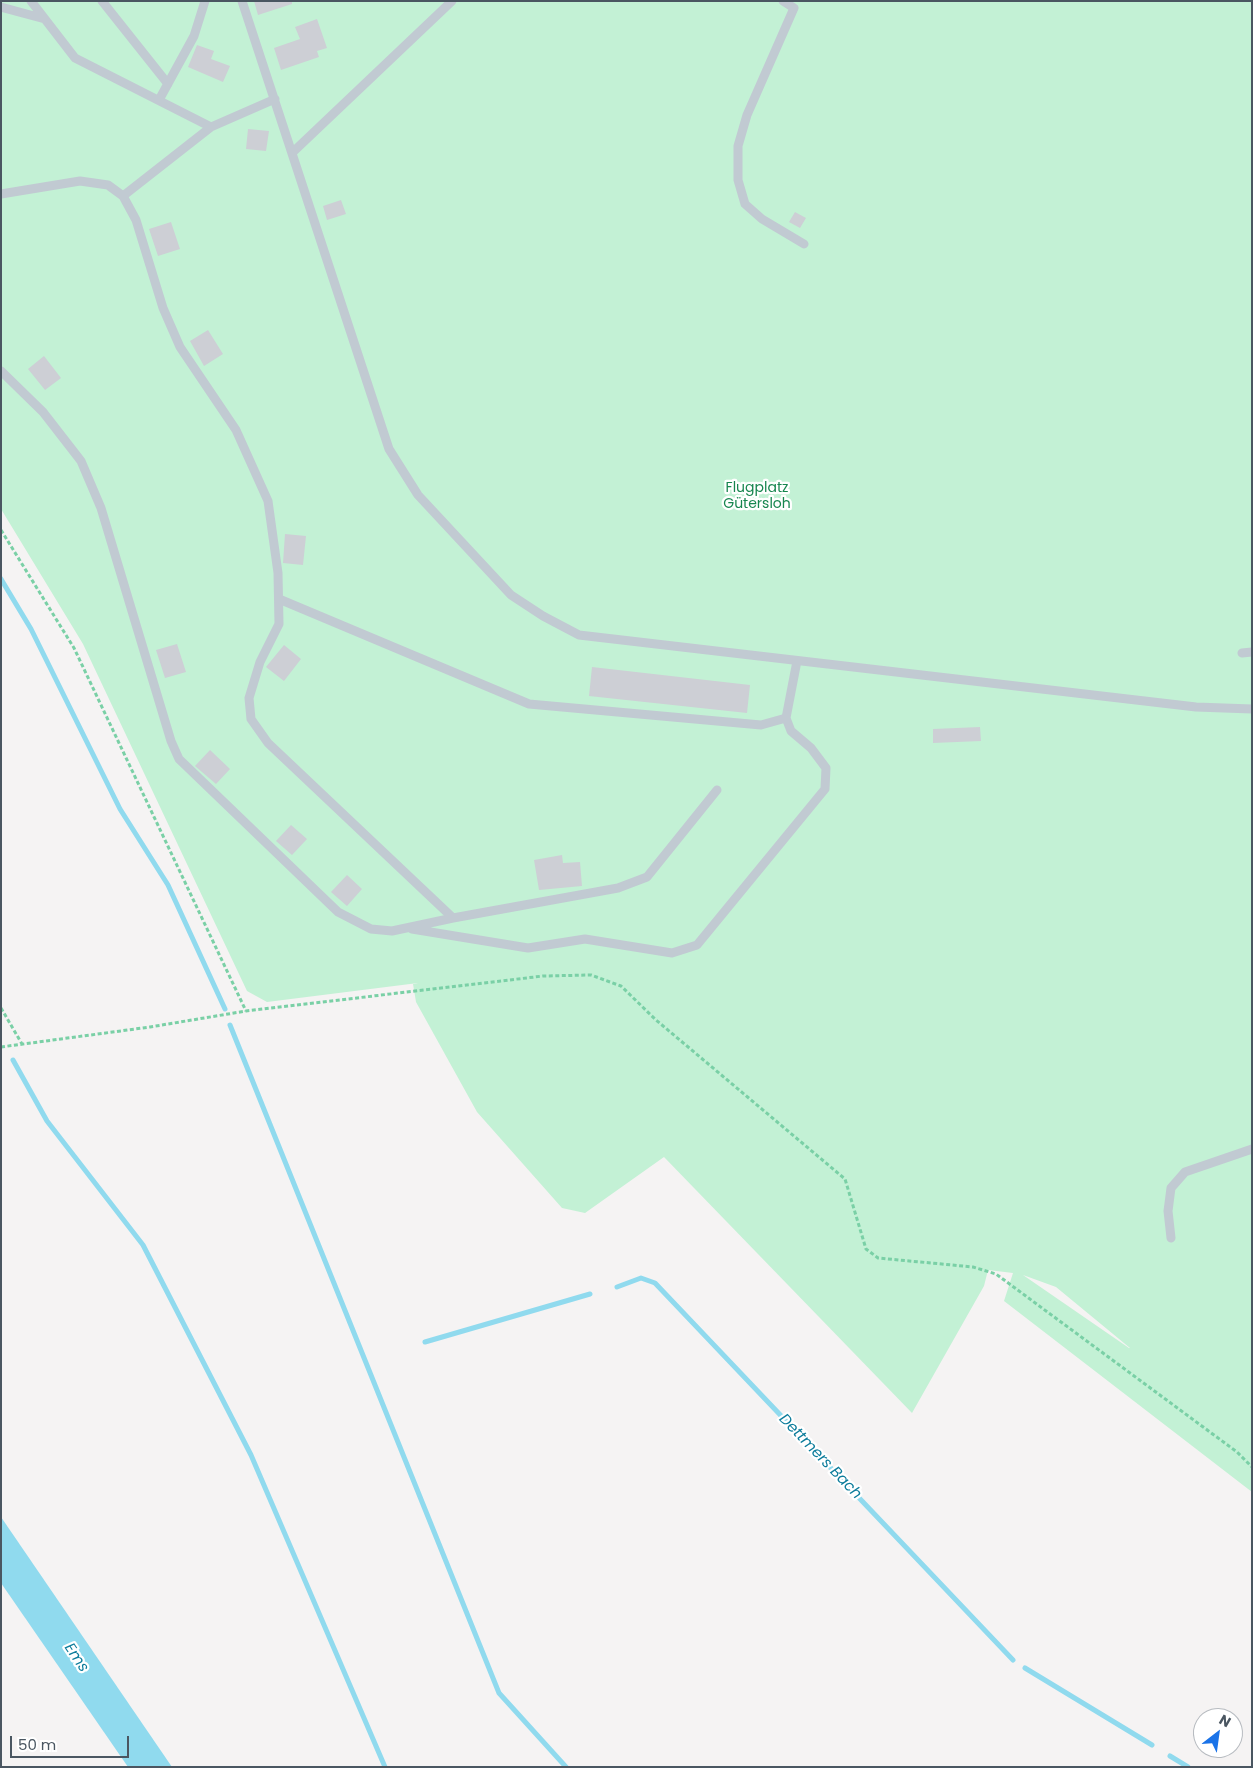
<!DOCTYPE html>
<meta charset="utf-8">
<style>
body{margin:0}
#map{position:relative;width:1253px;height:1768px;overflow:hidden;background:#f5f3f3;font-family:Poppins,sans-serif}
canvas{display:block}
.frame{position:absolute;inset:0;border:2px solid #4a5661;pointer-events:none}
.north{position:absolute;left:1193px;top:1708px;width:50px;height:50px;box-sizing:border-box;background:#fff;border:1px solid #b7bbc0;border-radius:50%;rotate:30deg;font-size:14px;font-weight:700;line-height:20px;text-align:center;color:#4a5661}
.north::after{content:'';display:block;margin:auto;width:18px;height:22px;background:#1a73e8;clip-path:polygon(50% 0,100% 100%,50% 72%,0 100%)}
.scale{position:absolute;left:10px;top:1736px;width:119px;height:22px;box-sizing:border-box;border:2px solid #4a5661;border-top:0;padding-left:6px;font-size:15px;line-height:18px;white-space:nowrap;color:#4a5661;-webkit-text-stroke:4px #fff;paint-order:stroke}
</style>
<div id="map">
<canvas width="1253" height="1768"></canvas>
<div class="frame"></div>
<div class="north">N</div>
<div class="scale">50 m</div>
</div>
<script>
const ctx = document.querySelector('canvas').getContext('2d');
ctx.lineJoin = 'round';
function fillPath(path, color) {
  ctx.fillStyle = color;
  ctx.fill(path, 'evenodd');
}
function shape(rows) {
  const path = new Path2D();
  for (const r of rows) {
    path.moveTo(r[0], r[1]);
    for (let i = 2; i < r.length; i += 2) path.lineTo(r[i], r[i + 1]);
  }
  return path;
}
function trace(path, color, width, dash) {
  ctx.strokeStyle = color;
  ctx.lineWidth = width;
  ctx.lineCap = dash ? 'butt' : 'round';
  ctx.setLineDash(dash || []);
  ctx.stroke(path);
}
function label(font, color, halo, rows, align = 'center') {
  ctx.font = font + ' Poppins,sans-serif';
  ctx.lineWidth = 4.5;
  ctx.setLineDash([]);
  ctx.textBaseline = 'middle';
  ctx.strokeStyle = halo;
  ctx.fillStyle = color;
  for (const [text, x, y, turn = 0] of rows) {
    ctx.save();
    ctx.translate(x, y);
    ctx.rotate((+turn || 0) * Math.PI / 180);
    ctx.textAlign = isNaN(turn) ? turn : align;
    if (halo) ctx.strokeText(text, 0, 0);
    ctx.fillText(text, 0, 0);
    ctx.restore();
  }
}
fillPath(shape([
 [1,1,1252,1,1252,1492,1004,1301,1013,1273,988,1270,984,1286,912,1413,664,1157,585,1213,562,1208,477,1112,416,1002,413,984,418,983,267,1002,247,991,83,644,1,509],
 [1023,1275,1056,1287,1130,1348,1129,1348]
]), '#c3f1d5');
fillPath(shape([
 [1,1517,172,1767,128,1767,1,1583]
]), '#90daee');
trace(shape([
 [1,579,31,629,120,809,168,885,225,1009],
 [230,1025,499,1693,566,1767],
 [13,1060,47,1121,143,1245,251,1455,385,1767],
 [617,1287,641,1278,655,1283,1013,1660],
 [425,1342,590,1294],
 [1025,1668,1152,1745],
 [1170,1756,1188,1767]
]), '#90daee', 5);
fillPath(shape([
 [254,1,292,1,292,4,258,15],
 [317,19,327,48,317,51,319,57,281,70,274,48,300,39,295,27],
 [197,45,214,51,211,59,230,66,223,82,188,67],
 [248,129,269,131,266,151,246,149],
 [341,200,346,214,327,220,323,206],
 [795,212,806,218,800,228,789,222],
 [171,222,180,249,158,256,149,229],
 [208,330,223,354,204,366,190,341],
 [44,356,61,378,45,390,28,369],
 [285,534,306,536,303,565,283,563],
 [177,644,186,672,165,678,156,650],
 [284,645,301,659,284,681,266,667],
 [592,667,750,685,747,713,589,696],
 [980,727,981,741,933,743,933,729],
 [210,750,230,769,216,784,195,766],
 [291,825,307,839,292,855,276,841],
 [562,855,563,863,580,862,582,886,539,890,534,860],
 [347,875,362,889,347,906,331,892]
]), '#cdcfd5');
trace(shape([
 [1,530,74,648,246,1011],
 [1,1008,22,1044],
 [1,1047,150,1027,246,1011,543,976,591,975,621,986,656,1020,845,1179,866,1249,878,1258,973,1267,996,1274,1237,1452,1252,1467]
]), '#7ad0a6', 3, [4, 2.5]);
trace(shape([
 [31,1,75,58,211,127],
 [102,1,168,84],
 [242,1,389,449,418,495,511,595,543,616,579,635,1196,707,1252,709],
 [783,1,794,8,747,115,738,146,738,180,745,204,762,219,804,244],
 [1,7,45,19],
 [159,100,194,36,205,1],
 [293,152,452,1],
 [1,194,80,181,108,185,123,196,136,220,163,308,180,347,236,430,268,501,278,573,279,624,260,662,249,698,251,719,268,743,453,918],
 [123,196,211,127,275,99],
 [1,371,43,412,81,461,101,508,171,741,179,759,338,912,371,929,392,931,453,918,618,888,647,877,717,790],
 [279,599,529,704,761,725,786,718],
 [1242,653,1252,652],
 [412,929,528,948,585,939,672,953,697,945,825,789,826,768,811,748,791,731,786,718,797,661],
 [1171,1238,1168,1211,1171,1188,1185,1172,1252,1149]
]), '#c1cad2', 9);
label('14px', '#17864f', '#fff', [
 ["Flugplatz",757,488],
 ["Gütersloh",757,504]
]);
label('italic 15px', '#0c7c9b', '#fff', [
 ["Dettmers Bach",820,1457,46],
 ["Ems",76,1658,56]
]);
</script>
